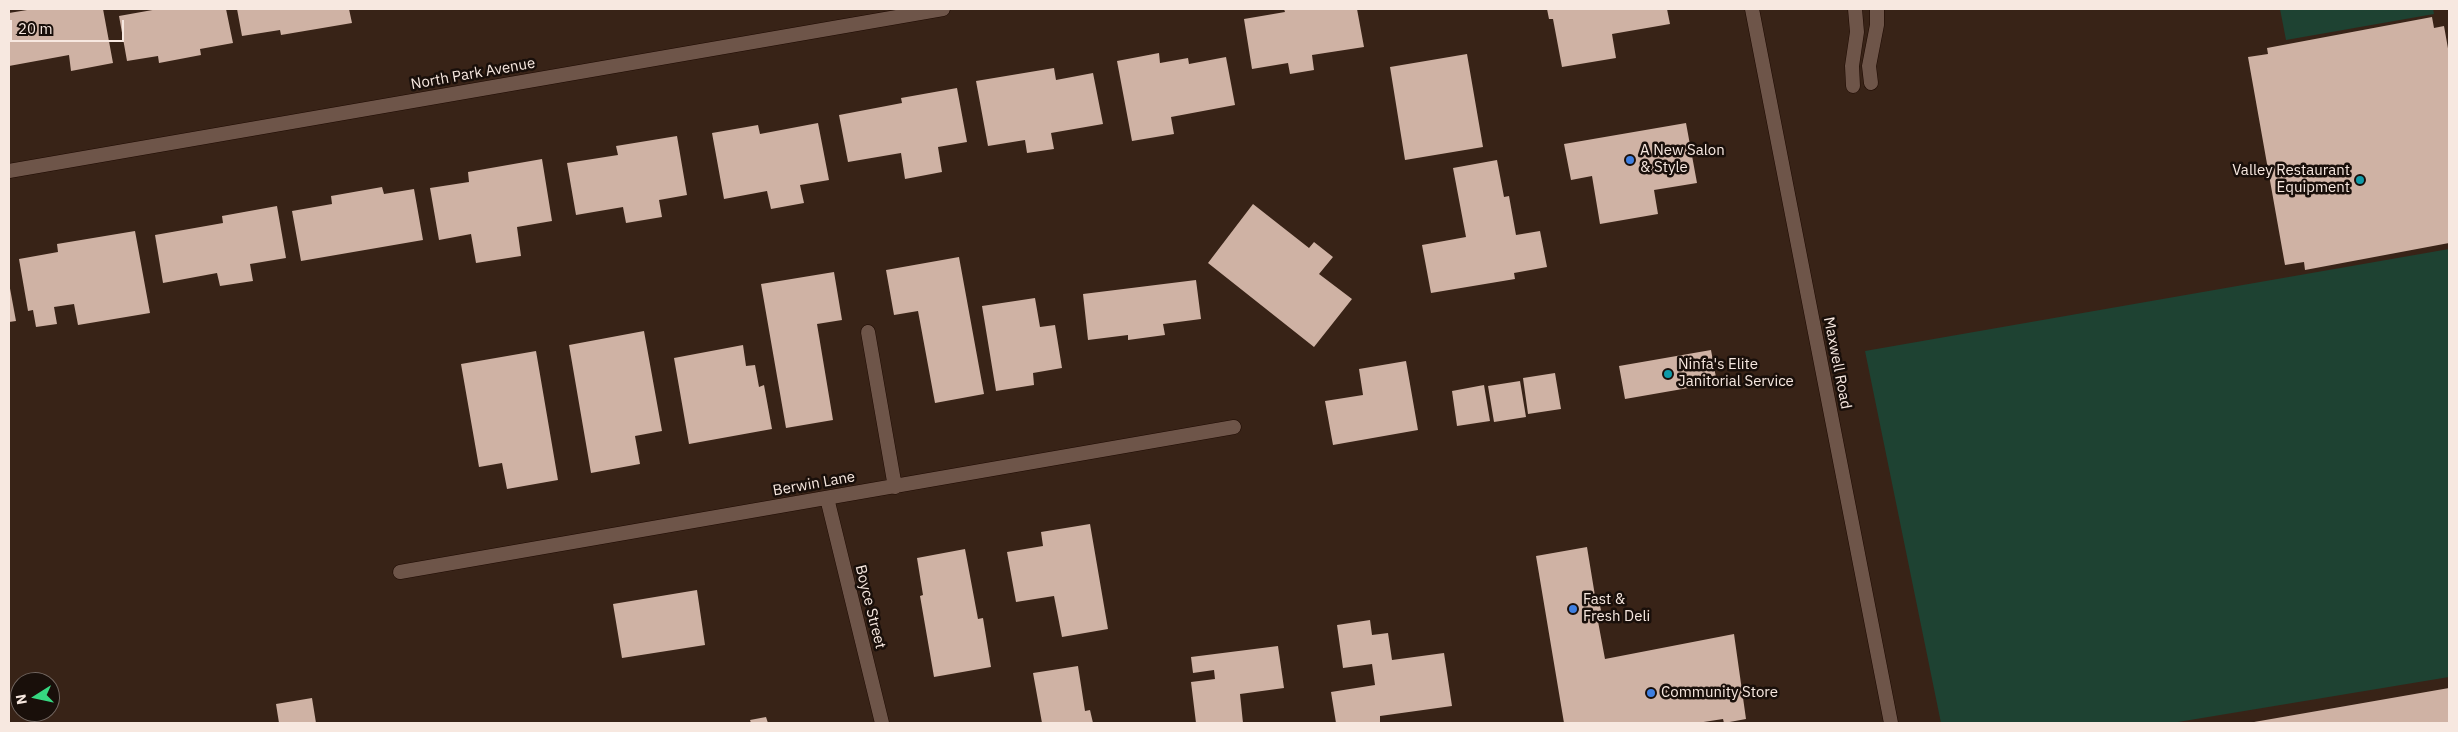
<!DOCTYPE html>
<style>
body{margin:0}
#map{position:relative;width:2458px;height:732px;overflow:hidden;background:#382317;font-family:"IBM Plex Sans",sans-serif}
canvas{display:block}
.frame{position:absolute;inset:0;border:10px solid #f7e8e0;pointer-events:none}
.north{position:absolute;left:10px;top:672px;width:50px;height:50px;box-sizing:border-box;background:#190f0a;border:1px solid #726660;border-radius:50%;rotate:260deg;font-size:14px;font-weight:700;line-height:20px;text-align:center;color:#f7e8e0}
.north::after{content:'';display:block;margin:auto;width:18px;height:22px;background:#36d881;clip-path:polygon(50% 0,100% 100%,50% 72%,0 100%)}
.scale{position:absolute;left:10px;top:20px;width:114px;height:22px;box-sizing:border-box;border:2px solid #f7e8e0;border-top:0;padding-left:6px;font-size:15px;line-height:18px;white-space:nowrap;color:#f7e8e0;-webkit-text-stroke:4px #190f0a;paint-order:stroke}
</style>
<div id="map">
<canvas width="2458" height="732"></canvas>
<div class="frame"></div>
<div class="north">N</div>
<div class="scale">20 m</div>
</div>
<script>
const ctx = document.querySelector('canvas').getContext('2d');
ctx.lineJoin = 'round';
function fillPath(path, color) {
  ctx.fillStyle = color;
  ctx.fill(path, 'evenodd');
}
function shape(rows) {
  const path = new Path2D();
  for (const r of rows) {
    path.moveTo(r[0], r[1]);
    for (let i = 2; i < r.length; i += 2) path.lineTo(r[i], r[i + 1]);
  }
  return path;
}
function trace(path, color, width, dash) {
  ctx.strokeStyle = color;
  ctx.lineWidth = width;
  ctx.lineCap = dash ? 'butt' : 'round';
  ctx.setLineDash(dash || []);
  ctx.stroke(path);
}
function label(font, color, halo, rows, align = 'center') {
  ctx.font = font + ' "IBM Plex Sans",sans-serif';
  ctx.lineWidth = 5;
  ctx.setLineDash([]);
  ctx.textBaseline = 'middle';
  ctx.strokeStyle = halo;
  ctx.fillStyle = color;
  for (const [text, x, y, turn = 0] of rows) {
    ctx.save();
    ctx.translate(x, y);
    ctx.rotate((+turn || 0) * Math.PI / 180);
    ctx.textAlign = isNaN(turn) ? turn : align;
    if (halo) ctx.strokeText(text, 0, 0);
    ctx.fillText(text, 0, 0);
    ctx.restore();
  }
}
fillPath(shape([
 [2280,9,2433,9,2434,14,2286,40],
 [2449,249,2449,677,2172,723,1941,723,1865,351]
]), '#1e4232');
fillPath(shape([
 [33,9,103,9,113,63,71,71,69,55,9,66,9,13],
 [158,9,226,9,233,43,200,49,201,55,159,63,158,56,127,61,119,16],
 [237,9,349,9,352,23,281,35,280,30,242,36],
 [1284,9,1357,9,1364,47,1312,55,1314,70,1290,74,1288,63,1252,69,1244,19,1285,12],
 [1547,9,1667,9,1670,24,1612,34,1616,58,1562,67,1553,19,1549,19],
 [2432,17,2434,28,2444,26,2449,54,2449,243,2305,270,2304,262,2285,265,2248,57,2268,54,2267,48],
 [1159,53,1160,63,1188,58,1189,64,1226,57,1235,105,1171,117,1174,134,1132,141,1117,61],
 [1467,54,1483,147,1405,160,1390,67],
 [1054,68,1056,80,1093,73,1103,124,1051,133,1054,149,1027,153,1025,140,988,146,976,81],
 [957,88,967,142,938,147,942,172,905,179,901,153,848,162,839,115,902,103,901,98],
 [818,123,829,180,800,185,804,203,771,209,767,191,724,199,712,133,758,125,760,134],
 [1686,123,1697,183,1654,190,1658,214,1600,224,1592,176,1571,180,1564,144],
 [677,136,687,195,659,200,662,217,626,223,623,207,576,215,567,163,618,155,616,146],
 [542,159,552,221,517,227,521,256,476,263,471,234,439,240,430,188,469,182,468,172],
 [1497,160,1504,197,1509,196,1516,235,1540,231,1547,267,1514,273,1515,279,1431,293,1422,245,1466,237,1453,168],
 [382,187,384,194,414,189,423,240,301,261,292,211,332,204,331,196],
 [1253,204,1309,248,1314,242,1333,257,1319,274,1352,299,1314,347,1208,263],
 [277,206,286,258,250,264,253,281,220,286,217,273,163,283,155,235,223,223,222,216],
 [135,231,150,313,78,325,74,304,54,307,57,324,36,327,33,310,28,311,19,259,58,252,57,244],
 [959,257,984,394,935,403,918,311,894,315,886,270],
 [834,272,842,320,817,324,833,420,786,428,761,284],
 [1196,280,1201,319,1163,324,1165,335,1128,340,1128,335,1088,340,1083,294],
 [9,283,16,321,9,322],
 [1035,298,1040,327,1055,325,1062,368,1033,373,1034,385,996,391,982,306],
 [644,331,662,431,635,436,640,464,591,473,569,345],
 [743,345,746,366,755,365,759,387,764,385,772,429,689,444,674,358],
 [1711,350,1717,383,1625,399,1619,366],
 [536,351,558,480,507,489,502,463,479,467,461,364],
 [1406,361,1418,430,1333,445,1325,401,1363,395,1359,369],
 [1555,373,1561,409,1528,414,1523,378],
 [1520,381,1526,417,1494,422,1488,386],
 [1484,385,1490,421,1457,426,1452,391],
 [1090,524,1108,629,1062,637,1054,596,1016,602,1007,552,1043,546,1041,532],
 [1587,547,1596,602,1599,601,1602,615,1597,616,1605,659,1734,634,1746,719,1724,723,1723,719,1697,723,1564,723,1536,556],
 [965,549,978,619,983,618,991,667,934,677,920,596,923,595,917,558],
 [697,590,705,645,622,658,613,604],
 [1370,620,1372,635,1388,633,1392,660,1444,653,1452,706,1380,716,1380,723,1336,723,1331,692,1375,685,1372,664,1343,668,1337,625],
 [1278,646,1284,688,1240,694,1243,723,1196,723,1191,682,1215,679,1214,670,1193,673,1191,657],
 [1078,666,1085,711,1090,710,1093,723,1042,723,1033,673],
 [2449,688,2449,723,2254,723,2254,722],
 [312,698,316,723,279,723,276,704],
 [766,717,768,723,751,723,750,720]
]), '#cfb2a4');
const service = shape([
 [1871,83,1869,66,1877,25,1877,9],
 [1853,86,1852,66,1857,32,1855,9]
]);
const minor = shape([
 [9,171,943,9],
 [868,332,895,487],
 [827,498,882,723],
 [400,572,1234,427]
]);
const secondary = shape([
 [1752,9,1891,723]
]);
trace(service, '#1f0b03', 15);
trace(minor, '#1f0b03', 15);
trace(secondary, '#1f0b03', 15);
trace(service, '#6e5549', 14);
trace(minor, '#6e5549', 14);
trace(secondary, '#6e5549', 14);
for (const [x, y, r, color] of [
 [1630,160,5,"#3f7fe0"],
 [2360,180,5,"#0f9aa8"],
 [1668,374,5,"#0f9aa8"],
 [1573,609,5,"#3f7fe0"],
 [1651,693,5,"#3f7fe0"]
]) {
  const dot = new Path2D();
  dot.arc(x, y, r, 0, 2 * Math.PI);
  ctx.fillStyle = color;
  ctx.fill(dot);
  trace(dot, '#190f0a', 2);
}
label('15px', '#f7e8e0', '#190f0a', [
 ["North Park Avenue",473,74,-10],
 ["Maxwell Road",1837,363,79],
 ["Berwin Lane",814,484,-10],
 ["Boyce Street",870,607,76]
]);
label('15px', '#f7e8e0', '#190f0a', [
 ["A New Salon",1640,151],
 ["& Style",1640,168],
 ["Valley Restaurant",2350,171,"right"],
 ["Equipment",2350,188,"right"],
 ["Ninfa's Elite",1678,365],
 ["Janitorial Service",1678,382],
 ["Fast &",1583,600],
 ["Fresh Deli",1583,617],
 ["Community Store",1661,693]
], 'left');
</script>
